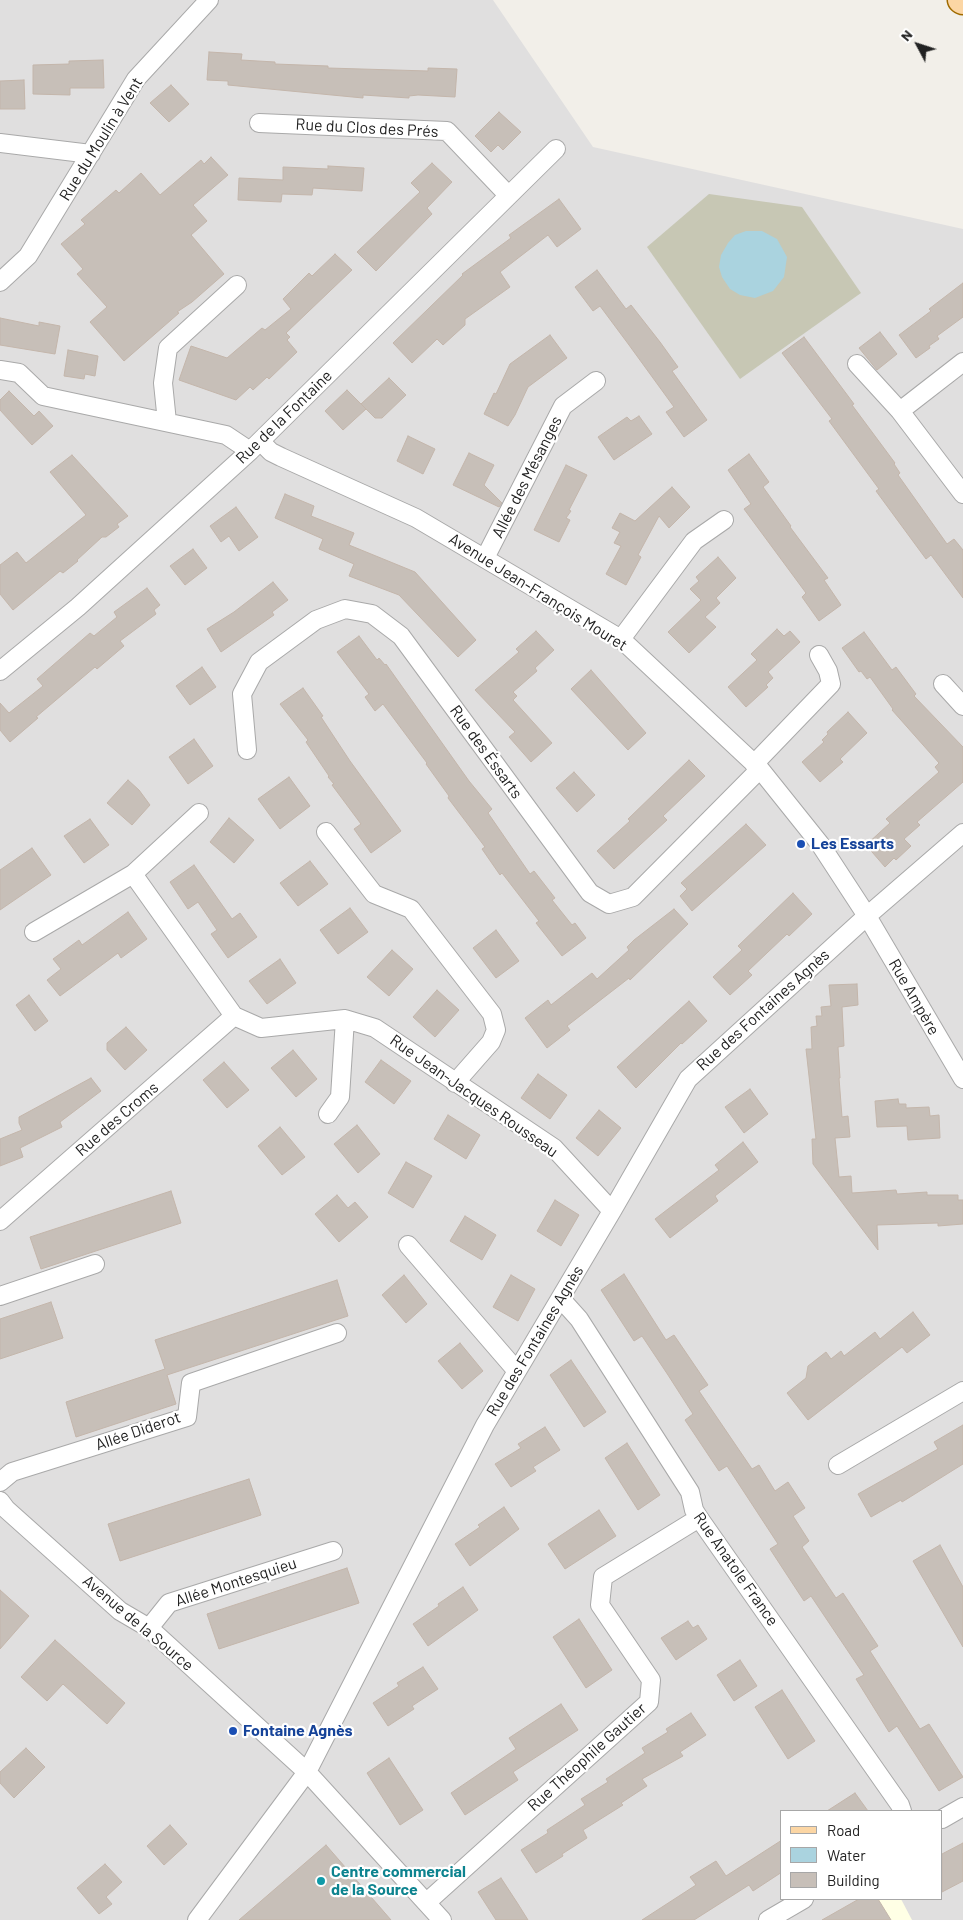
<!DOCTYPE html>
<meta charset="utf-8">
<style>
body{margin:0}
#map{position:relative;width:963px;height:1920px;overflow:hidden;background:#f2efe9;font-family:Barlow,sans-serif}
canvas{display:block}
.legend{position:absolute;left:780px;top:1810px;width:162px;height:90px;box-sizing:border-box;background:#fff;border:1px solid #a7a7a7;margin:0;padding:6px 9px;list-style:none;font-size:15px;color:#222}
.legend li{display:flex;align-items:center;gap:10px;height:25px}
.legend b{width:25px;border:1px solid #a7a7a7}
.north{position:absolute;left:893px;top:20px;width:50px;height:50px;-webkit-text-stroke:4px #fff;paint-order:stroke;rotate:310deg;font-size:14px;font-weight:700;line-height:20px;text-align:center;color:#222}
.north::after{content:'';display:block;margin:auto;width:18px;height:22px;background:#222;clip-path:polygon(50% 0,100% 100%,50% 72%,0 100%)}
</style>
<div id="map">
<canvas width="963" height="1920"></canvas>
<ul class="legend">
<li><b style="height:6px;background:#fcd6a4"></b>Road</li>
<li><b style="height:14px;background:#aad3df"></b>Water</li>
<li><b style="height:14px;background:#c7bfb8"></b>Building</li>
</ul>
<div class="north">N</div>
</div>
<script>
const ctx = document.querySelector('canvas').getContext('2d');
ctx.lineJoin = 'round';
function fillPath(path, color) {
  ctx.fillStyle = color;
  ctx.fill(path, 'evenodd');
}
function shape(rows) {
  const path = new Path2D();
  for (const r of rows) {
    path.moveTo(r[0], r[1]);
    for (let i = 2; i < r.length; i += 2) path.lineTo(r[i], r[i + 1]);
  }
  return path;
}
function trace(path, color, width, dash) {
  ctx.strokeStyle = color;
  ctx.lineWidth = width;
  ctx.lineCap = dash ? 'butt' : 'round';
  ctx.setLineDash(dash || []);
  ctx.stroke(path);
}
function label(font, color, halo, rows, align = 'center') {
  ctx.font = font + ' Barlow,sans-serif';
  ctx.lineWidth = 4.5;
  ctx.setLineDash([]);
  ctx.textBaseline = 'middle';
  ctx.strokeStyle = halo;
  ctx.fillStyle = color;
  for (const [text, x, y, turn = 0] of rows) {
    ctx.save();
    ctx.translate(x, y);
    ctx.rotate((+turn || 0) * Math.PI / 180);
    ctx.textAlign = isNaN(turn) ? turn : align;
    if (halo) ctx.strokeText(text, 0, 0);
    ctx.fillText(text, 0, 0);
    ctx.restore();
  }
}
fillPath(shape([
 [0,0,493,0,593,147,963,229,963,1920,0,1920],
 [782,1811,942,1811,942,1899,782,1899]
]), '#e0dfdf');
fillPath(shape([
 [862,1899,901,1899,912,1920,827,1920]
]), '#ffffe5');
fillPath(shape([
 [709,194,802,207,861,293,740,379,647,247]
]), '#c7c7b4');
fillPath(shape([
 [746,231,762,231,777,239,787,257,784,277,773,291,755,298,740,295,730,289,722,277,719,267,721,255,728,243,735,235]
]), '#aad3df');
const building = shape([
 [209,52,242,54,241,60,275,62,275,64,328,66,328,68,428,71,428,68,457,69,455,97,418,95,409,96,409,98,363,95,363,98,228,85,228,81,207,80,209,52],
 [103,60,104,88,70,88,70,95,33,94,33,65,69,64,69,61,103,60],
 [24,80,25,109,0,109,0,81,24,80],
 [171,85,189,104,169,122,150,103,171,85],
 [499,112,521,132,503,150,498,145,491,152,475,136,499,112],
 [211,157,228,175,193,205,207,221,191,235,224,274,192,302,177,312,179,313,124,361,90,322,107,307,77,274,83,269,61,244,85,224,81,220,116,190,119,193,141,173,160,195,201,160,204,164,211,157],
 [432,163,452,182,427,208,432,214,376,271,357,252,420,192,411,183,432,163],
 [328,166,364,168,362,191,313,188,312,195,282,194,281,202,238,200,239,178,283,180,283,167,328,169,328,166],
 [559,199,581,229,557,247,548,235,500,272,510,287,465,319,465,325,443,345,437,339,412,363,393,343,463,275,462,274,511,238,509,235,559,199],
 [335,254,352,270,286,333,290,337,287,340,297,352,269,379,267,377,253,390,250,387,236,400,179,380,191,346,227,358,262,328,265,330,291,309,283,299,309,273,312,276,335,254],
 [597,270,626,309,631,305,660,342,678,367,672,371,707,420,684,437,666,412,674,407,629,345,600,306,593,311,575,287,597,270],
 [963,283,963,317,937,336,939,339,929,346,930,348,916,358,899,335,931,311,929,309,963,283],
 [0,318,39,326,39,322,60,326,55,354,0,345,0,318],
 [880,332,897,354,877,370,859,348,880,332],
 [550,335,567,358,528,387,515,415,508,426,484,414,494,393,496,394,510,364,550,335],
 [804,337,854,404,852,405,895,463,894,464,900,473,898,475,947,544,954,539,963,550,963,598,931,555,926,559,876,491,879,489,829,421,832,419,782,353,804,337],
 [68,350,98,356,95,376,85,374,84,379,64,376,68,350],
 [389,378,406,395,382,418,375,418,361,404,389,378],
 [347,390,366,409,343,430,325,411,347,390],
 [9,391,34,416,39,411,53,426,32,445,0,410,0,400,9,391],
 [639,416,652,434,614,460,598,437,627,417,631,421,639,416],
 [408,436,435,449,423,474,397,461,408,436],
 [469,453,494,465,484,485,502,503,499,507,453,485,469,453],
 [749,454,769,482,763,487,791,526,790,527,828,578,824,580,841,605,819,621,802,597,806,593,744,509,751,504,728,470,749,454],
 [72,455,128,516,117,524,119,527,106,537,102,537,77,560,78,561,63,573,60,571,13,610,0,594,0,565,17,552,26,563,86,515,50,472,72,455],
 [566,465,587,475,569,510,571,511,566,518,570,520,559,542,534,530,566,465],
 [672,487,690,507,669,528,659,516,638,555,641,557,626,585,606,574,621,546,614,543,620,532,612,528,620,513,635,521,672,487],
 [285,494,314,506,311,516,354,533,349,545,415,572,476,640,458,657,399,595,349,576,354,564,319,549,323,539,275,518,285,494],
 [236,507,258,537,239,551,229,536,221,542,210,526,236,507],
 [193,549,207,568,185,585,170,566,193,549],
 [718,557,736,578,716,598,720,603,705,617,716,627,689,653,668,632,701,600,690,589,699,581,696,577,718,557],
 [273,582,288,600,272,612,274,615,221,652,207,629,234,612,273,582],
 [147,588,160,605,154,610,156,614,120,641,124,646,97,669,95,667,36,717,38,718,10,742,0,730,0,703,9,713,43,686,37,679,90,633,94,636,117,617,114,612,147,588],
 [777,629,784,636,790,631,800,642,768,672,773,678,766,685,768,687,746,707,728,687,757,660,751,654,777,629],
 [536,631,554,650,535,668,537,671,513,692,517,696,513,700,552,743,531,762,509,737,515,732,475,690,519,652,516,649,536,631],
 [864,632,892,670,896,667,916,694,914,696,963,747,963,782,917,822,920,825,904,839,911,846,896,860,894,858,885,867,866,845,890,823,886,819,939,772,935,767,939,763,892,710,893,709,870,677,867,679,861,671,859,672,842,648,864,632],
 [359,636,377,660,379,658,385,665,386,664,469,781,492,809,488,813,530,874,534,871,555,898,552,900,572,925,575,923,586,938,562,956,536,923,539,921,502,873,500,875,482,849,485,847,448,798,449,796,426,764,427,763,383,704,375,711,365,697,369,694,337,652,359,636],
 [202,667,216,687,190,705,176,686,202,667],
 [591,670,646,733,628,750,571,689,591,670],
 [303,688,323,716,321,717,350,761,401,831,371,853,354,829,361,824,332,785,334,784,328,777,329,776,306,742,308,740,280,704,303,688],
 [848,712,867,733,840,759,843,762,820,782,802,762,824,742,822,740,828,734,827,732,848,712],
 [194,739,213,766,188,784,169,757,194,739],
 [689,760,705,776,663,816,667,820,614,869,597,851,630,821,628,819,689,760],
 [574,772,595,795,577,812,556,788,574,772],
 [289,777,310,806,280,829,258,799,289,777],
 [128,780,139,790,150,805,132,825,107,803,128,780],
 [229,818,254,840,234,863,210,842,229,818],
 [90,819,109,845,84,863,64,836,90,819],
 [746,824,766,845,692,911,680,896,687,889,681,883,746,824],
 [32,848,51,875,0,910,0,870,32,848],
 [310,861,328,884,298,906,280,883,310,861],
 [194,865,232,919,240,913,257,937,228,958,211,934,217,930,198,902,188,909,170,882,194,865],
 [793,893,812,914,789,936,787,934,748,971,752,975,730,995,713,977,742,950,738,946,793,893],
 [350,908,368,932,338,954,320,930,350,908],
 [674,909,688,924,630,980,629,978,567,1026,570,1030,547,1048,525,1018,548,1000,551,1005,592,973,597,979,629,950,627,947,634,940,674,909],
 [128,912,147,939,121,958,118,953,60,996,47,980,61,969,53,959,79,940,82,945,128,912],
 [496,930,519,961,496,978,473,948,496,930],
 [392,950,413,969,389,996,367,977,392,950],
 [280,959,296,983,267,1004,249,981,280,959],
 [857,984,858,1005,842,1007,844,1046,838,1047,840,1078,839,1078,842,1117,848,1116,850,1137,835,1138,839,1177,851,1176,852,1193,896,1190,897,1194,927,1192,927,1195,958,1195,958,1200,963,1200,963,1224,938,1226,938,1223,877,1225,878,1250,813,1164,812,1139,816,1139,806,1049,812,1049,811,1027,817,1026,816,1016,822,1016,821,1007,831,1006,829,985,857,984],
 [437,990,459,1010,435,1037,413,1017,437,990],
 [29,995,48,1021,35,1031,16,1005,29,995],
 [689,1001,707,1021,682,1044,681,1043,636,1088,617,1067,689,1001],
 [126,1027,147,1050,125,1070,107,1050,107,1043,126,1027],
 [293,1050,317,1079,296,1097,271,1068,293,1050],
 [381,1060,411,1081,394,1104,365,1082,381,1060],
 [224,1062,249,1090,227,1108,203,1080,224,1062],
 [538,1074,567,1095,550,1119,521,1098,538,1074],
 [91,1078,101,1091,60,1122,62,1127,20,1148,23,1157,0,1166,0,1139,22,1130,19,1123,19,1117,91,1078],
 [750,1089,768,1114,744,1133,725,1107,750,1089],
 [898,1099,899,1104,906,1104,906,1108,929,1107,930,1116,939,1115,940,1138,908,1140,907,1126,877,1127,875,1101,898,1099],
 [599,1110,621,1128,598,1156,576,1138,599,1110],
 [448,1115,480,1135,466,1159,434,1139,448,1115],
 [357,1125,380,1154,358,1173,334,1144,357,1125],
 [280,1127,305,1157,282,1175,258,1146,280,1127],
 [743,1142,758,1162,715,1196,718,1201,670,1238,655,1219,719,1170,715,1165,743,1142],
 [406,1162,432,1176,413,1208,388,1193,406,1162],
 [171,1191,181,1223,41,1269,30,1237,171,1191],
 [337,1195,348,1208,355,1202,368,1217,339,1242,315,1214,337,1195],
 [555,1200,579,1215,561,1246,537,1231,555,1200],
 [465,1216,496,1235,482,1260,450,1241,465,1216],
 [624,1274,666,1340,674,1335,708,1385,699,1391,752,1469,759,1465,775,1491,788,1482,805,1508,793,1516,809,1541,802,1547,836,1598,843,1593,878,1646,870,1651,920,1729,929,1724,963,1777,939,1791,897,1726,889,1732,856,1679,864,1675,811,1596,804,1601,770,1549,778,1544,727,1466,719,1471,685,1420,693,1414,668,1375,642,1336,634,1341,601,1290,624,1274],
 [404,1275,427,1304,406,1323,382,1295,404,1275],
 [511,1275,535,1289,518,1321,493,1307,511,1275],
 [337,1280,348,1316,167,1375,176,1404,76,1437,66,1402,165,1369,155,1340,337,1280],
 [51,1302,63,1338,0,1359,0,1319,51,1302],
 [913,1312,930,1335,907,1353,902,1347,808,1420,787,1393,806,1378,808,1366,826,1352,831,1359,841,1351,844,1356,875,1332,880,1339,913,1312],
 [460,1343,483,1371,462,1389,438,1361,460,1343],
 [571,1360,606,1412,584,1427,550,1375,571,1360],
 [963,1425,963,1464,902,1502,901,1500,871,1517,858,1494,938,1449,934,1442,963,1425],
 [545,1427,560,1450,533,1467,536,1471,511,1487,495,1464,521,1448,518,1444,545,1427],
 [627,1443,660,1495,638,1510,605,1458,627,1443],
 [249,1479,261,1515,120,1561,108,1524,249,1479],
 [504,1507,519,1529,470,1566,455,1544,480,1527,478,1525,504,1507],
 [599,1510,616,1536,565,1569,548,1544,599,1510],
 [940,1545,963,1587,963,1647,913,1561,940,1545],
 [347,1568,359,1603,219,1649,207,1614,347,1568],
 [463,1587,478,1610,428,1646,413,1624,439,1606,438,1604,463,1587],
 [0,1590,29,1616,0,1649,0,1590],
 [579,1619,612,1670,586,1688,553,1637,579,1619],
 [688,1621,693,1628,698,1625,707,1639,676,1660,661,1638,688,1621],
 [55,1640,125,1703,107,1724,63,1684,47,1701,21,1677,55,1640],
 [740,1660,757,1686,734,1701,717,1675,740,1660],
 [423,1667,438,1689,412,1706,414,1709,388,1726,373,1703,399,1686,397,1683,423,1667],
 [782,1690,815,1741,788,1759,755,1707,782,1690],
 [561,1704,578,1730,513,1772,518,1780,465,1815,451,1793,516,1749,509,1738,561,1704],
 [691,1713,706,1735,680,1752,683,1756,642,1779,647,1786,621,1803,623,1805,583,1830,587,1838,562,1854,563,1856,536,1873,521,1850,548,1833,547,1830,585,1805,581,1799,608,1782,606,1779,645,1753,642,1748,668,1732,666,1729,691,1713],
 [26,1748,45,1767,14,1798,0,1783,0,1772,26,1748],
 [389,1758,423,1810,400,1825,367,1773,389,1758],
 [855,1793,868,1811,827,1811,855,1793],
 [170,1825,187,1844,164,1865,147,1846,170,1825],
 [782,1840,782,1872,753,1891,749,1885,694,1920,642,1920,696,1885,690,1877,716,1861,726,1876,782,1840],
 [963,1843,963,1881,942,1892,942,1854,963,1843],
 [326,1845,391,1920,239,1920,326,1845],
 [105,1864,122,1882,106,1897,112,1904,99,1914,77,1888,105,1864],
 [501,1878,518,1904,528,1920,496,1920,478,1892,501,1878],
 [859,1899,878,1899,891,1920,822,1920,859,1899]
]);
fillPath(building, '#c7bfb8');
trace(building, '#c4b6ab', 1);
const street = shape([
 [259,123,447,131,508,195],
 [0,143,91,154],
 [0,282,28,256,136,79,209,0],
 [963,362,900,411,963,494],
 [857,364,900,411],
 [0,370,19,373,43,396,226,435,250,451],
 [167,422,163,383,168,348,237,285],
 [260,441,271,452,281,457,416,518,621,639,760,769,820,844,867,916,963,1079],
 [485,558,563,406,596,381],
 [621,639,694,541,724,520],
 [0,671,78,607,250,451,556,149],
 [943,684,963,706],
 [247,750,242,694,259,662,316,620,345,609,372,614,401,636,590,893,609,904,633,897,760,769],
 [754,764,831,684,828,671,819,655],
 [199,813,133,874,234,1016,261,1028,345,1019,375,1028,554,1148,612,1211],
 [326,832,374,894,411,909,492,1014,496,1030,491,1042,455,1083],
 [34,932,133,874],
 [328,1114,340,1097,345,1019],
 [0,1221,234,1016],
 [408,1245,516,1370],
 [0,1296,95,1264],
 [561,1299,579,1319,690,1492,694,1510,699,1518,900,1805,902,1811],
 [838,1465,963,1391],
 [0,1482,12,1472,187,1417,191,1383,337,1333],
 [0,1501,6,1509,120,1611,149,1628,307,1772,442,1920],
 [149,1628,169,1603,333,1551],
 [942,1819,963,1807],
 [427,1902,649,1702,651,1680,600,1605,603,1577,699,1518],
 [197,1920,307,1772,485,1425,612,1211,688,1079,867,916,963,833],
 [768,1920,804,1899]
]);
const primary = shape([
 [961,0,963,1]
]);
trace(street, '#a9a9a9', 20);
trace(primary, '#a06b00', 29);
trace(street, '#fff', 18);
trace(primary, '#fcd6a4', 26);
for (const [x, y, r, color] of [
 [801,844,5,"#1a4fb4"],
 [233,1731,5,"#1a4fb4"],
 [321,1881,5,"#0f9aa8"]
]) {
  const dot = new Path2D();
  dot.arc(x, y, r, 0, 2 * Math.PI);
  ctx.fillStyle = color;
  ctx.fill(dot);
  trace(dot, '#fff', 2);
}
label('16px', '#222', '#fff', [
 ["Rue du Clos des Prés",367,128,3],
 ["Rue du Moulin à Vent",101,139,-58],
 ["Rue de la Fontaine",284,417,-44],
 ["Allée des Mésanges",527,477,-63],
 ["Avenue Jean-François Mouret",538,592,32],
 ["Rue des Éssarts",486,752,54],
 ["Rue Ampère",914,997,60],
 ["Rue des Fontaines Agnès",763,1010,-42],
 ["Rue Jean-Jacques Rousseau",474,1096,35],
 ["Rue des Croms",117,1119,-41],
 ["Rue des Fontaines Agnès",535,1341,-59],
 ["Allée Diderot",138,1431,-19],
 ["Rue Anatole France",736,1569,55],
 ["Allée Montesquieu",236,1582,-18],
 ["Avenue de la Source",138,1623,40],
 ["Rue Théophile Gautier",587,1757,-42]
]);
label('bold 16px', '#164399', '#fff', [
 ["Les Essarts",811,844],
 ["Fontaine Agnès",243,1731]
], 'left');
label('bold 16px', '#0d838f', '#fff', [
 ["Centre commercial",331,1872],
 ["de la Source",331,1890]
], 'left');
</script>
